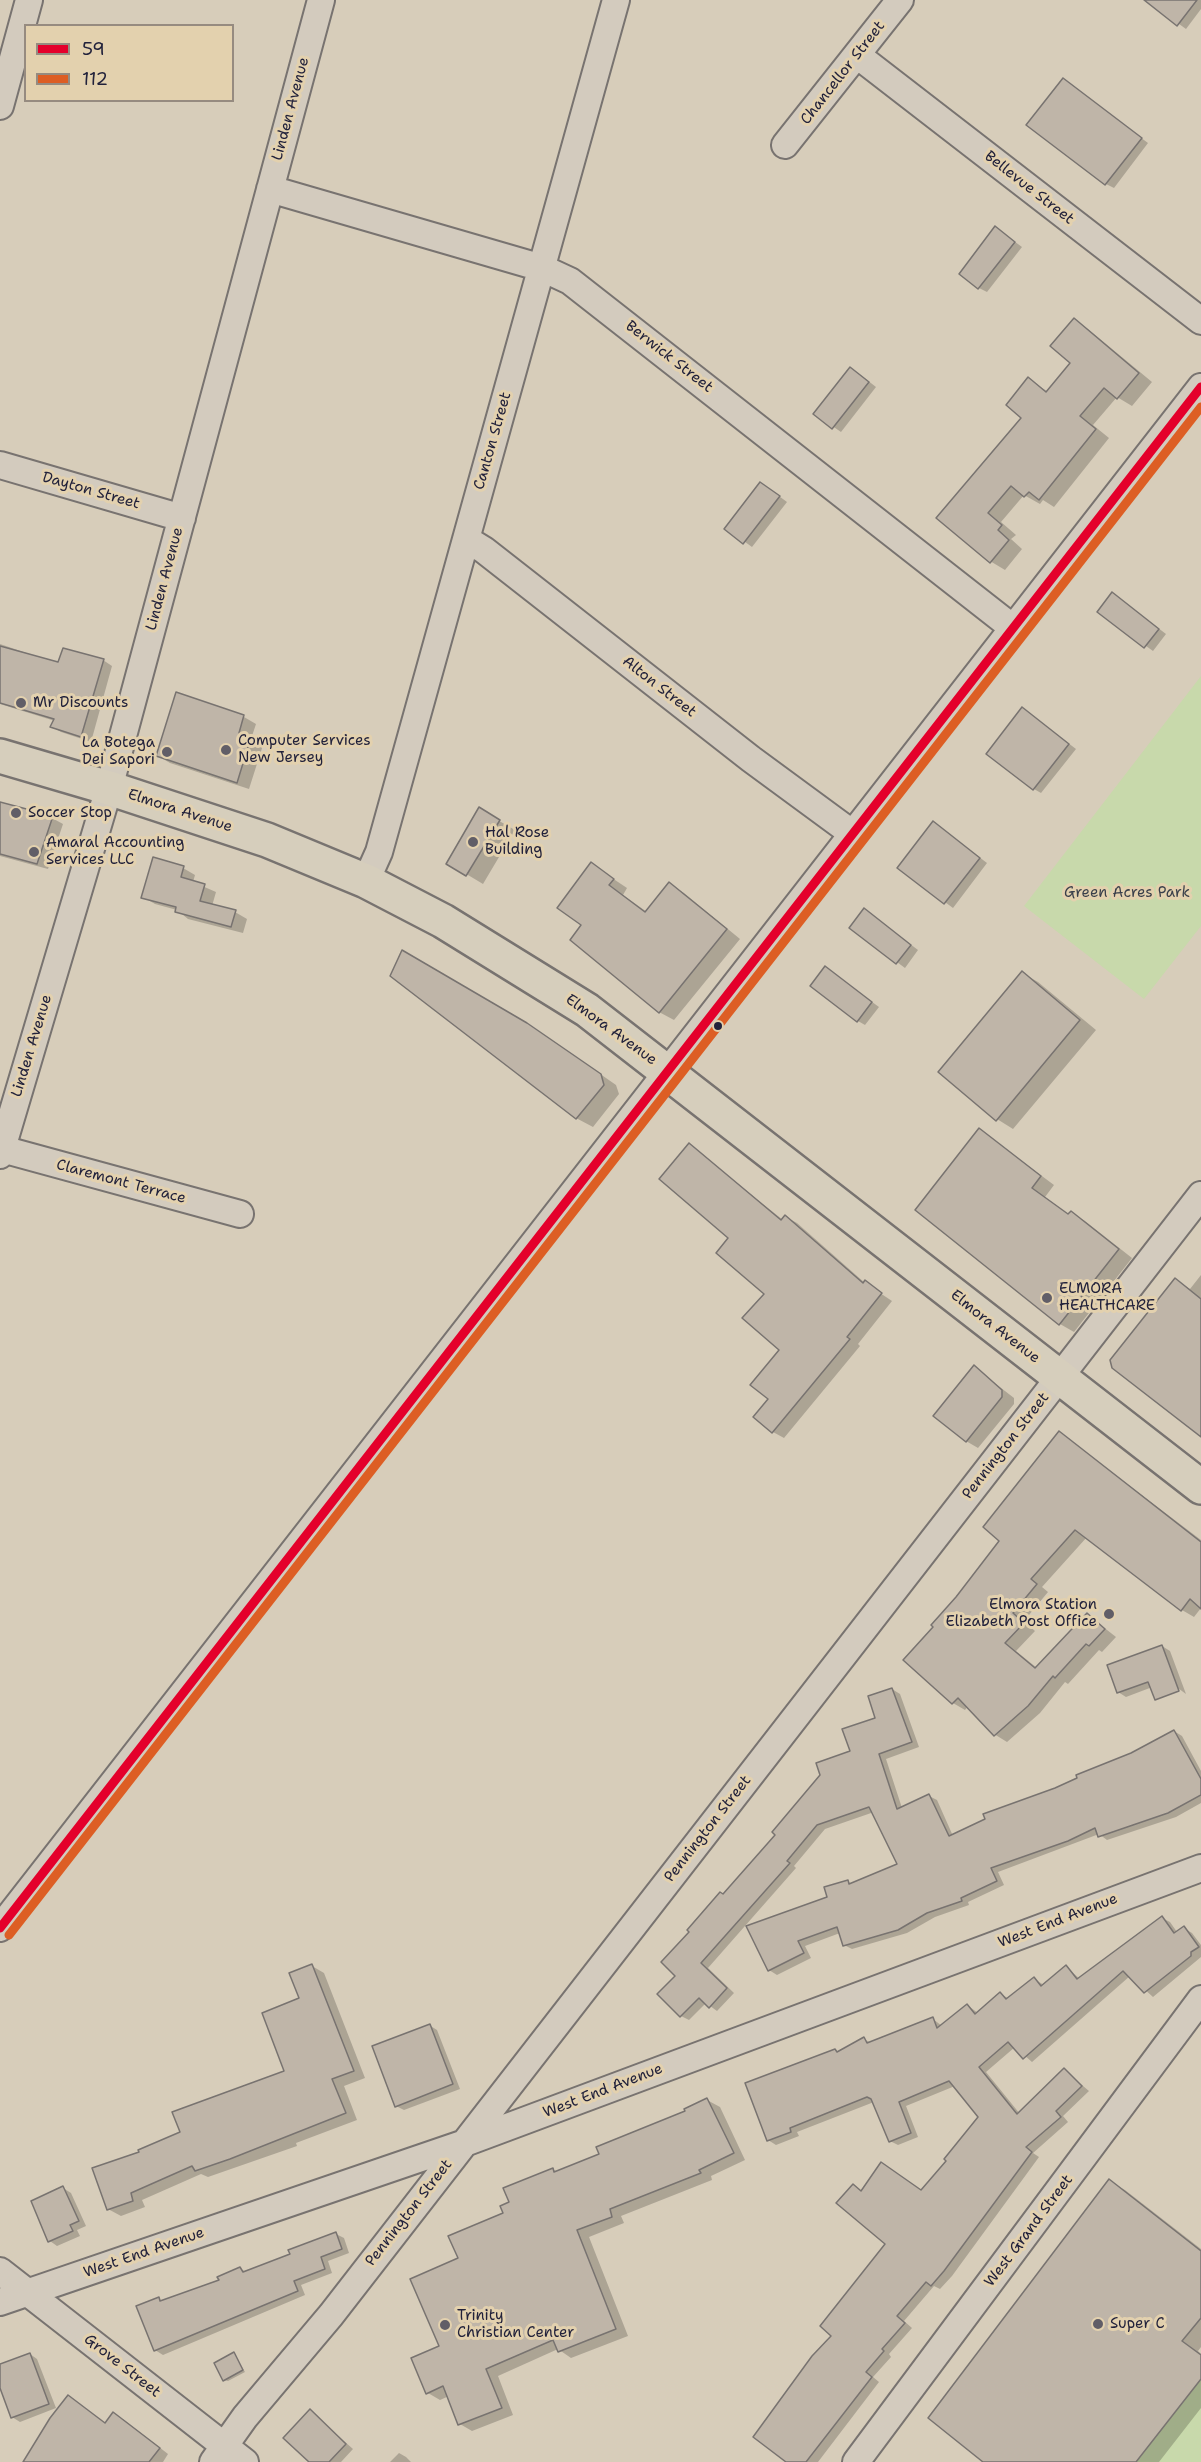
<!DOCTYPE html>
<style>
body{margin:0}
#map{position:relative;width:1201px;height:2462px;overflow:hidden;background:#d7cdba;font-family:"Shantell Sans",sans-serif}
canvas{display:block}
.legend{position:absolute;left:24px;top:24px;width:210px;height:78px;box-sizing:border-box;background:#e3d1ae;border:2px solid #968b80;margin:0;padding:8px 10px;list-style:none;font-size:18px;color:#22223b}
.legend li{display:flex;align-items:center;gap:12px;height:30px}
.legend b{width:30px;border:2px solid #968b80}
</style>
<div id="map">
<canvas width="1201" height="2462"></canvas>
<ul class="legend">
<li><b style="height:8px;background:#e4002b"></b>59</li>
<li><b style="height:8px;background:#dd5e24"></b>112</li>
</ul>
</div>
<script>
const ctx = document.querySelector('canvas').getContext('2d');
ctx.lineJoin = 'round';
function fillPath(path, color) {
  ctx.fillStyle = color;
  ctx.fill(path, 'evenodd');
}
function shape(rows) {
  const path = new Path2D();
  for (const r of rows) {
    path.moveTo(r[0], r[1]);
    for (let i = 2; i < r.length; i += 2) path.lineTo(r[i], r[i + 1]);
  }
  return path;
}
function trace(path, color, width, dash) {
  ctx.strokeStyle = color;
  ctx.lineWidth = width;
  ctx.lineCap = dash ? 'butt' : 'round';
  ctx.setLineDash(dash || []);
  ctx.stroke(path);
}
function label(font, color, halo, rows, align = 'center') {
  ctx.font = font + ' "Shantell Sans",sans-serif';
  ctx.lineWidth = 6;
  ctx.setLineDash([]);
  ctx.textBaseline = 'middle';
  ctx.strokeStyle = halo;
  ctx.fillStyle = color;
  for (const [text, x, y, turn = 0] of rows) {
    ctx.save();
    ctx.translate(x, y);
    ctx.rotate((+turn || 0) * Math.PI / 180);
    ctx.textAlign = isNaN(turn) ? turn : align;
    if (halo) ctx.strokeText(text, 0, 0);
    ctx.fillText(text, 0, 0);
    ctx.restore();
  }
}
fillPath(shape([
 [1201,676,1201,926,1144,999,1024,906],
 [1201,2379,1201,2462,1136,2462]
]), '#c8d9ab');
fillPath(shape([
 [1146,0,1201,0,1201,9,1186,29],
 [1063,80,1148,143,1114,188,1106,184],
 [1003,233,1022,247,987,292,979,288],
 [1074,320,1088,329,1152,382,1132,406,1117,397,1093,425,1109,438,1054,507,1043,500,1040,504,1024,495,1001,522,1016,535,1011,539,1022,549,1005,570,990,561,939,518,1023,417,1029,379,1048,392,1072,363],
 [858,373,876,387,841,432,815,414],
 [768,488,787,502,752,547,726,528],
 [1120,599,1166,634,1153,651,1099,612],
 [0,644,59,664,103,660,112,666,91,742,61,732,52,727,55,721,0,704],
 [177,694,244,717,256,724,251,739,263,745,249,789,170,763,158,756],
 [1030,714,1076,749,1041,793,1034,789],
 [0,804,52,818,63,824,48,869,0,856],
 [480,810,515,830,483,884,448,863],
 [934,823,987,863,953,908,899,868],
 [591,864,627,888,623,895,647,912,669,884,684,893,740,939,674,1020,659,1012,583,925],
 [183,868,195,875,193,882,216,892,212,906,235,912,247,919,243,933,188,919,177,910,155,904,143,897],
 [865,910,918,950,905,968,851,928],
 [825,968,879,1007,865,1025,858,1021],
 [1022,973,1038,982,1096,1030,1013,1129,997,1119],
 [543,1034,616,1085,619,1094,593,1127,576,1118],
 [980,1130,1054,1185,1045,1197,1069,1215,1071,1213,1085,1221,1132,1258,1074,1332,1060,1324,917,1210],
 [689,1145,783,1220,786,1217,797,1223,865,1283,892,1301,858,1344,860,1346,784,1438,773,1432,770,1399,781,1350,766,1293,730,1237],
 [1201,1275,1201,1435,1175,1280,1190,1289],
 [974,1367,1014,1398,1014,1404,978,1448,966,1441],
 [1060,1433,1201,1540,1201,1608,1194,1617,1182,1610,1087,1537,1042,1587,1048,1592,1024,1621,1035,1631,1016,1651,1037,1668,1088,1615,1116,1637,1102,1652,1099,1650,1068,1684,1065,1682,1040,1713,1007,1742,994,1734,968,1706,965,1710,953,1703,935,1627,1001,1541],
 [1162,1646,1170,1651,1186,1694,1141,1661,1155,1686,1126,1697,1118,1692,1109,1666],
 [892,1689,900,1694,919,1747,886,1759,902,1808,929,1796,937,1800,953,1836,1132,1755,1174,1731,1182,1736,1201,1771,1201,1803,1176,1817,1107,1840,1099,1834,998,1872,1004,1885,968,1902,969,1905,935,1917,907,1933,852,1949,844,1945,840,1933,805,1946,811,1958,777,1975,769,1970,829,1898,847,1881,852,1884,899,1864,874,1812,825,1829,794,1866,796,1868,708,1968,734,1993,717,2011,706,2003,689,2020,681,2016,678,1976,723,1895,851,1752,877,1719],
 [1162,1918,1170,1922,1177,1932,1184,1928,1192,1933,1201,1945,1201,1957,1153,1997,1130,1976,1032,2062,1015,2047,986,2072,1020,2114,1064,2070,1089,2091,1063,2116,1068,2122,1033,2153,1039,2157,952,2276,940,2289,934,2286,904,2321,912,2328,889,2354,891,2357,873,2377,879,2382,818,2462,788,2462,833,2336,887,2244,854,2186,862,2191,922,2192,949,2161,980,2117,955,2086,906,2106,918,2137,898,2145,890,2141,874,2102,797,2132,799,2136,776,2145,768,2140,835,2050,839,2052,864,2039,871,2043,933,2019,942,2026,967,2005,978,2013,1000,1994,1008,1998,1034,1979,1044,1985,1066,1967,1080,1979],
 [312,1966,324,1973,365,2078,344,2086,357,2120,296,2143,297,2146,208,2177,201,2174,142,2200,145,2207,121,2216,108,2209,141,2153,181,2133,286,2072,301,1999],
 [429,2025,437,2030,460,2089,404,2110,396,2106],
 [707,2100,720,2107,745,2160,711,2176,712,2180,621,2216,624,2223,589,2237,628,2336,571,2358,558,2349,498,2376,513,2415,472,2431,460,2424,449,2396,440,2400,428,2393,441,2346,459,2259,505,2214,511,2203,553,2169,557,2172,601,2155],
 [1109,2181,1125,2190,1201,2249,1201,2347,1198,2351,1201,2354,1201,2408,1159,2462,985,2462],
 [63,2188,71,2193,86,2226,77,2230,80,2236,57,2246,50,2241],
 [336,2234,344,2238,349,2253,328,2261,332,2273,301,2285,305,2295,163,2355,155,2350,158,2298,164,2302,221,2281,240,2269,247,2272],
 [30,2354,37,2359,56,2408,20,2422,12,2417,0,2384,0,2365],
 [234,2354,245,2372,228,2381,224,2380],
 [68,2397,106,2424,123,2419,168,2454,163,2462,24,2462],
 [310,2411,353,2449,341,2462,311,2462],
 [399,2453,406,2457,411,2462,390,2462]
]), '#0003');
const building = shape([
 [1144,0,1197,0,1177,26,1144,0],
 [1063,78,1142,138,1105,185,1026,125,1063,78],
 [995,226,1015,242,978,289,959,274,995,226],
 [1074,318,1139,373,1117,399,1104,388,1080,416,1096,429,1039,500,1029,492,1024,497,1011,486,988,513,1002,525,998,530,1009,540,990,563,936,518,1021,418,1006,405,1028,377,1046,392,1070,363,1050,346,1074,318],
 [850,367,869,382,832,429,813,414,850,367],
 [760,482,780,496,743,544,724,529,760,482],
 [1112,592,1159,629,1144,648,1097,612,1112,592],
 [0,646,58,662,63,648,104,659,81,737,50,727,54,719,0,703,0,646],
 [176,692,244,715,239,733,251,737,237,783,156,756,176,692],
 [1022,707,1069,744,1033,790,986,754,1022,707],
 [0,802,53,816,37,864,0,854,0,802],
 [479,807,500,820,466,876,446,864,479,807],
 [933,821,980,858,944,904,897,868,933,821],
 [153,857,184,866,181,877,205,884,200,901,236,910,231,927,175,912,176,907,141,898,153,857],
 [591,862,614,879,609,885,645,912,669,882,727,929,659,1013,570,940,581,925,557,908,591,862],
 [864,908,911,945,896,964,849,928,864,908],
 [402,950,527,1023,601,1074,604,1085,576,1119,390,976,402,950],
 [825,966,872,1002,857,1022,810,986,825,966],
 [1022,971,1080,1020,996,1121,938,1072,1022,971],
 [979,1128,1041,1176,1032,1188,1068,1214,1071,1211,1119,1249,1059,1325,915,1210,979,1128],
 [689,1143,781,1220,785,1215,863,1283,865,1280,882,1293,847,1337,850,1339,772,1433,753,1417,768,1399,750,1385,779,1350,742,1318,764,1294,716,1253,728,1238,659,1179,689,1143],
 [1175,1278,1201,1299,1201,1437,1112,1368,1110,1360,1175,1278],
 [974,1365,1002,1390,1002,1397,966,1442,933,1416,974,1365],
 [1059,1431,1201,1542,1201,1609,1190,1599,1181,1611,1075,1530,1031,1579,1037,1584,1013,1613,1024,1623,1005,1643,1035,1668,1087,1613,1105,1629,1089,1646,1086,1644,1055,1678,1053,1676,1028,1706,994,1736,958,1698,952,1704,903,1660,933,1627,931,1625,956,1597,999,1541,983,1527,1059,1431],
 [1162,1645,1179,1691,1155,1700,1148,1682,1117,1693,1107,1665,1162,1645],
 [892,1688,912,1742,879,1754,897,1809,929,1794,949,1836,985,1819,983,1814,1055,1788,1077,1778,1076,1775,1131,1753,1174,1730,1201,1779,1201,1795,1168,1813,1098,1837,1095,1828,1068,1841,991,1868,997,1881,961,1898,962,1901,927,1913,898,1930,843,1946,837,1927,798,1941,804,1953,768,1971,746,1926,827,1897,824,1887,848,1880,849,1884,897,1864,869,1807,817,1825,787,1861,790,1863,701,1963,727,1988,709,2008,699,1998,680,2017,657,1994,675,1976,661,1962,689,1932,687,1930,720,1892,723,1894,775,1835,772,1832,820,1775,816,1763,850,1751,842,1729,875,1718,868,1696,892,1688],
 [1162,1916,1174,1933,1184,1926,1199,1947,1191,1952,1191,1956,1144,1993,1123,1971,1023,2059,1008,2042,979,2067,1017,2114,1064,2068,1082,2086,1056,2111,1061,2117,1026,2147,1032,2152,944,2271,931,2286,926,2282,897,2316,905,2323,882,2349,884,2351,866,2372,872,2377,806,2462,786,2462,753,2437,812,2356,831,2336,820,2326,885,2244,836,2203,853,2184,861,2191,881,2162,921,2190,946,2161,944,2159,978,2117,949,2081,899,2102,911,2133,889,2142,871,2099,867,2097,790,2128,791,2132,767,2141,745,2083,835,2049,837,2052,864,2037,867,2043,933,2017,937,2028,967,2004,975,2014,1000,1992,1006,1999,1034,1977,1041,1986,1066,1965,1077,1979,1162,1916],
 [312,1964,354,2071,332,2079,346,2113,230,2159,195,2171,192,2166,131,2193,133,2201,107,2210,92,2168,139,2152,138,2150,180,2132,172,2112,284,2071,262,2013,299,1998,289,1973,312,1964],
 [430,2024,453,2084,395,2107,372,2046,430,2024],
 [707,2098,734,2153,699,2170,701,2173,610,2209,612,2217,577,2230,616,2329,558,2352,553,2340,486,2369,502,2408,458,2425,443,2386,426,2394,411,2358,439,2346,410,2279,458,2258,448,2236,503,2213,500,2206,509,2202,503,2188,553,2168,554,2172,599,2154,596,2147,685,2111,684,2109,707,2098],
 [1109,2179,1201,2251,1201,2318,1182,2341,1201,2355,1201,2379,1136,2462,983,2462,928,2418,1109,2179],
 [63,2186,79,2221,70,2225,73,2231,48,2242,31,2201,63,2186],
 [336,2232,342,2249,321,2257,325,2269,294,2281,298,2291,154,2351,136,2306,159,2297,160,2301,219,2280,217,2277,240,2267,243,2272,290,2254,288,2250,336,2232],
 [234,2352,243,2370,223,2381,214,2363,234,2352],
 [30,2353,49,2404,11,2418,0,2388,0,2364,30,2353],
 [68,2395,105,2423,113,2412,160,2448,149,2462,23,2462,50,2418,68,2395],
 [310,2409,346,2444,329,2462,309,2462,283,2438,310,2409]
]);
fillPath(building, '#bfb5a8');
trace(building, '#787370', 1.5);
const minor = shape([
 [857,55,1201,321],
 [0,106,29,0],
 [785,145,900,0],
 [270,189,542,268,570,281,1013,628],
 [0,465,182,518],
 [466,539,484,550,751,759,853,834],
 [366,881,379,852,616,0],
 [2,1149,240,1214],
 [0,1155,109,788,321,0],
 [0,1928,1201,387],
 [0,2271,245,2462],
 [0,2302,462,2144,1201,1868],
 [213,2462,245,2417,331,2315,1201,1195],
 [856,2462,1201,1999]
]);
const major = shape([
 [0,756,109,788,267,840,366,881,443,921,587,1010,1201,1487]
]);
trace(minor, '#787370', 30);
trace(major, '#787370', 38);
trace(minor, '#d3cbbe', 26);
trace(major, '#d6cebc', 33);
trace(shape([
 [0,1928,1201,387]
]), '#e4002b', 9);
trace(shape([
 [9,1935,1201,407]
]), '#dd5e24', 9);
for (const [x, y, r, color] of [
 [21,703,6,"#615e67"],
 [226,750,6,"#615e67"],
 [167,752,6,"#615e67"],
 [16,813,6,"#615e67"],
 [473,842,6,"#615e67"],
 [34,852,6,"#615e67"],
 [718,1026,5,"#22223b"],
 [1047,1298,6,"#615e67"],
 [1109,1614,6,"#615e67"],
 [1098,2324,6,"#615e67"],
 [445,2325,6,"#615e67"]
]) {
  const dot = new Path2D();
  dot.arc(x, y, r, 0, 2 * Math.PI);
  ctx.fillStyle = color;
  ctx.fill(dot);
  trace(dot, '#e3d1ae', 2);
}
label('15px', '#22223b', '#e3d1ae', [
 ["Chancellor Street",843,73,-52],
 ["Linden Avenue",291,109,-75],
 ["Bellevue Street",1029,188,38],
 ["Berwick Street",669,357,38],
 ["Canton Street",493,441,-74],
 ["Dayton Street",91,491,16],
 ["Linden Avenue",165,579,-75],
 ["Alton Street",659,687,38],
 ["Elmora Avenue",180,811,18],
 ["Elmora Avenue",611,1030,36],
 ["Linden Avenue",32,1046,-73],
 ["Claremont Terrace",121,1182,15],
 ["Elmora Avenue",995,1327,38],
 ["Pennington Street",1006,1446,-52],
 ["Pennington Street",708,1829,-52],
 ["West End Avenue",1058,1921,-21],
 ["West End Avenue",603,2091,-21],
 ["Pennington Street",409,2213,-52],
 ["West Grand Street",1029,2231,-53],
 ["West End Avenue",144,2253,-19],
 ["Grove Street",122,2366,38]
]);
label('15px', '#22223b', '#e3d1ae', [
 ["Mr Discounts",33,703],
 ["Computer Services",238,741],
 ["New Jersey",238,758],
 ["La Botega",155,743,"right"],
 ["Dei Sapori",155,760,"right"],
 ["Soccer Stop",28,813],
 ["Hal Rose",485,833],
 ["Building",485,850],
 ["Amaral Accounting",46,843],
 ["Services LLC",46,860],
 ["ELMORA",1059,1289],
 ["HEALTHCARE",1059,1306],
 ["Elmora Station",1097,1605,"right"],
 ["Elizabeth Post Office",1097,1622,"right"],
 ["Trinity",457,2316],
 ["Christian Center",457,2333],
 ["Super C",1110,2324]
], 'left');
label('15px', '#393f4a', '#e3d1ae', [
 ["Green Acres Park",1127,893]
]);
</script>
